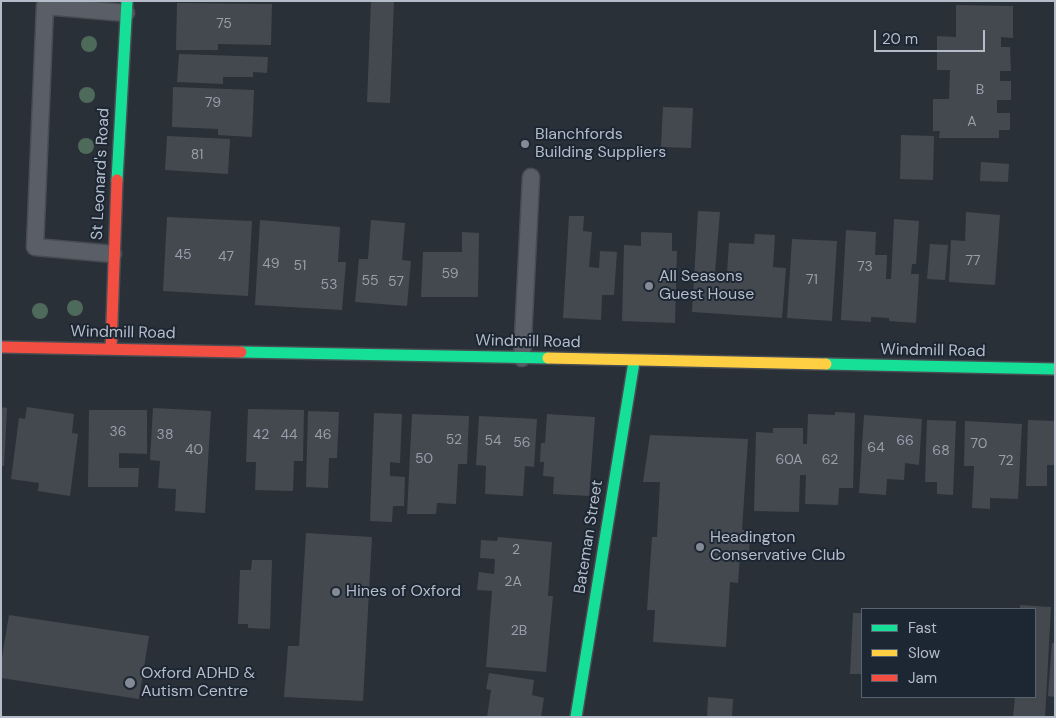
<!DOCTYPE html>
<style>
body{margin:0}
#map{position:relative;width:1056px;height:718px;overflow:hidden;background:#2a3038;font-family:"DM Sans",sans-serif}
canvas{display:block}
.frame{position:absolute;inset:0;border:2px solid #b4bcc9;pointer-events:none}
.legend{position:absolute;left:861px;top:608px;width:175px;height:90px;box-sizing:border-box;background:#1d2633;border:1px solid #59626f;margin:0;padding:6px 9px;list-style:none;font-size:15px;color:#b4bcc9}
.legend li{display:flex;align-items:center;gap:10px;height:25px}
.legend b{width:25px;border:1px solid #59626f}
.scale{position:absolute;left:874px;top:30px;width:111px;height:22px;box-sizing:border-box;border:2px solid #b4bcc9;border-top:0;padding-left:6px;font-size:15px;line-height:18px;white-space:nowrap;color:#b4bcc9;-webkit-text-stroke:4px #1d2633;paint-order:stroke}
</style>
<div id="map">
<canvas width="1056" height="718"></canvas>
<div class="frame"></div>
<ul class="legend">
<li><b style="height:6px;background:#16e098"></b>Fast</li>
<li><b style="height:6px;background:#ffcf43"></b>Slow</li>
<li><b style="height:6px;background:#f24e42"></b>Jam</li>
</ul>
<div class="scale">20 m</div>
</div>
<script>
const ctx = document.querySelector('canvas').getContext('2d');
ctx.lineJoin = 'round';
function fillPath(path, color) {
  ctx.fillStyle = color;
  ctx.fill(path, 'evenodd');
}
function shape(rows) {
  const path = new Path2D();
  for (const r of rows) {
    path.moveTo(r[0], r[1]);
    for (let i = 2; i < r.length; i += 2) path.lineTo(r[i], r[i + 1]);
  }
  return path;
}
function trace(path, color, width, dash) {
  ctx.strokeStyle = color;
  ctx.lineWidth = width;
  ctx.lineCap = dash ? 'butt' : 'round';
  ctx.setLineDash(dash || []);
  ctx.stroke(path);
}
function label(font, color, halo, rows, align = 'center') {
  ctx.font = font + ' "DM Sans",sans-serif';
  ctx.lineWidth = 4;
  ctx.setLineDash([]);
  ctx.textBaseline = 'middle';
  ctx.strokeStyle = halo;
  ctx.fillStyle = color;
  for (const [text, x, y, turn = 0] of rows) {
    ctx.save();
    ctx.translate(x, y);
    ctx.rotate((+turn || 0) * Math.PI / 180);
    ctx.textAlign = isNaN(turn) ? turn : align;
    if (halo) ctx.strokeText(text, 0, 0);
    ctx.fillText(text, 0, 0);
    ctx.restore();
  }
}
fillPath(shape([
 [371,1,394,1,390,103,367,102],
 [177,3,272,4,271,45,218,44,218,50,176,50],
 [956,5,1013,6,1013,38,1001,37,1001,47,1010,47,1011,71,1000,71,1000,81,1011,81,1011,100,997,100,997,113,1010,113,1010,130,999,130,999,138,939,138,940,131,933,131,933,99,949,99,950,70,937,70,937,36,956,37],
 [179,54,268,57,267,73,253,72,253,77,223,77,223,84,177,82],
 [173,87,254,90,252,137,218,135,218,129,172,127],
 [663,107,693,108,691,148,661,147],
 [901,135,934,136,933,180,900,179],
 [167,136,230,139,228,174,165,170],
 [981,162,1009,164,1008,182,980,181],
 [698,211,720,212,715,272,727,273,729,243,754,244,755,234,775,235,773,267,786,268,782,318,692,312],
 [966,212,1000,215,995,285,949,282,951,240,965,241],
 [569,216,584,216,583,231,592,232,589,267,599,268,600,251,617,252,614,295,602,295,601,320,563,318],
 [167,217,252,221,248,296,163,291],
 [894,219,919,221,916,264,912,264,911,274,919,274,916,323,889,321,889,318,871,317,871,322,841,320,846,230,876,232,875,255,887,255,886,279,891,279],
 [260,220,340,227,338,262,346,262,342,310,255,305],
 [371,220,405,223,402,260,411,261,407,306,355,302,359,259,368,259],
 [462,232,479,233,478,297,421,297,423,252,462,252],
 [641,232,672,233,672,251,677,251,675,323,622,321,624,245,641,246],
 [792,239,837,241,832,321,787,318],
 [930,244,948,245,945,280,927,279],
 [1,407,7,408,4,466,1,466],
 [27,407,74,414,72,433,78,434,70,496,38,491,39,483,11,479,19,418,25,419],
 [153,408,211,411,205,513,175,511,176,489,158,488,160,461,150,460],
 [248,409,304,410,303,461,294,461,293,491,255,490,256,462,246,462],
 [89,410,147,410,147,454,119,453,119,468,139,468,138,487,88,487],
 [308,411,339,412,337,458,329,458,328,488,306,487],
 [835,412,855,413,853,488,839,488,838,505,805,504,806,475,800,475,799,512,754,511,756,432,773,433,773,428,803,428,803,444,807,444,808,414,835,415],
 [374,413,402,414,400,463,390,462,390,476,405,477,404,506,393,506,392,522,370,521],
 [412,414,469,416,467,464,458,464,456,504,437,503,436,514,407,514],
 [547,414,595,417,589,496,553,494,554,477,543,476,544,462,540,462,541,443,545,443],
 [864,415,922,419,919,465,905,463,904,480,887,479,886,495,859,493],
 [479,416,537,419,534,467,525,466,523,496,485,494,486,466,476,465],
 [927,420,956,421,953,495,937,494,937,482,925,482],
 [1028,420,1055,421,1055,465,1047,465,1047,486,1026,486],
 [965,421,1022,424,1018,499,990,498,990,509,972,508,974,466,964,466],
 [650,435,748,439,742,530,750,530,749,557,740,556,738,583,730,582,726,647,653,642,655,610,647,610,652,537,657,537,660,482,643,482],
 [306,533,372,537,363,701,284,697,288,646,299,646],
 [498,537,552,542,548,596,553,596,546,672,486,667,492,591,477,590,479,572,494,574,495,559,480,558,481,540,497,541],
 [252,560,272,560,270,629,248,628,248,624,238,624,240,570,251,570],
 [1020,605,1051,607,1045,717,1013,717,1015,697,1035,697,1035,609,1020,609],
 [853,613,862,613,862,674,850,674],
 [9,615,149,636,139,699,1,678,1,663],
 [1052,643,1055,643,1055,697,1048,696],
 [489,673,534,680,532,695,544,698,541,717,487,717,491,690,486,689],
 [708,697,733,699,732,717,707,717]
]), '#444950');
const lane = shape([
 [113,254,35,247,45,6,126,13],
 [522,358,531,177]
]);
const fast = shape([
 [117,180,127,1],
 [241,352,548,358],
 [826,364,1055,369],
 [576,717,634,362]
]);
const slow = shape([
 [548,358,826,364]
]);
const jam = shape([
 [1,347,241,352],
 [111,349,117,180]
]);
trace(lane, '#484c53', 19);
trace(fast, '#484c53', 14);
trace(slow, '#484c53', 14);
trace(jam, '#484c53', 14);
trace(lane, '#5a5e66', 16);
trace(fast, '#16e098', 11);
trace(slow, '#ffcf43', 11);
trace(jam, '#f24e42', 11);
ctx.fillStyle = '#4e6a5a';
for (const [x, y] of [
 [89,44],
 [87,95],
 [86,146],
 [75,308],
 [40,311]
]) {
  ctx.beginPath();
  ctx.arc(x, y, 8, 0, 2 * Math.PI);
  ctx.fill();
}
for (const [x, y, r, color] of [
 [525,144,5,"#848b96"],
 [649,286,5,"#848b96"],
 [700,547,5,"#848b96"],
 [336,592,5,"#848b96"],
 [130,683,6,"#848b96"]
]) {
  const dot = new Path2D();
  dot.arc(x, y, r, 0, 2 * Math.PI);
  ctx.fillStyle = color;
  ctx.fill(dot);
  trace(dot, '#1d2633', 2);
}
label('14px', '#989fab', null, [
 ["75",224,24],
 ["B",980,90],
 ["79",213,103],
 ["A",972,122],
 ["81",197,155],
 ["45",183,255],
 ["47",226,257],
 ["77",973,261],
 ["49",271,264],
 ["51",300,266],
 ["73",865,267],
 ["59",450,274],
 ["71",812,280],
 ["55",370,281],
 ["57",396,282],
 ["53",329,285],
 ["36",118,432],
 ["38",165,435],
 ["42",261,435],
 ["44",289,435],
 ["46",323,435],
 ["52",454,440],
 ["54",493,441],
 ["66",905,441],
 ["56",522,443],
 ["70",979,444],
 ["64",876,448],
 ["40",194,450],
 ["68",941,451],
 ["50",424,459],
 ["60A",789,460],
 ["62",830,460],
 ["72",1006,461],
 ["2",516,550],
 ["2A",513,582],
 ["2B",519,631]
]);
label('16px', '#b4bcc9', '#1d2633', [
 ["Blanchfords",535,135],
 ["Building Suppliers",535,153],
 ["All Seasons",659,277],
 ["Guest House",659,295],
 ["Headington",710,538],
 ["Conservative Club",710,556],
 ["Hines of Oxford",346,592],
 ["Oxford ADHD &",141,674],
 ["Autism Centre",141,692]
], 'left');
label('16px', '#b4bcc9', '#1d2633', [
 ["St Leonard's Road",101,174,-87],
 ["Windmill Road",123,333,1],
 ["Windmill Road",528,342,1],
 ["Windmill Road",933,351,1],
 ["Bateman Street",589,537,-81]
]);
</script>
